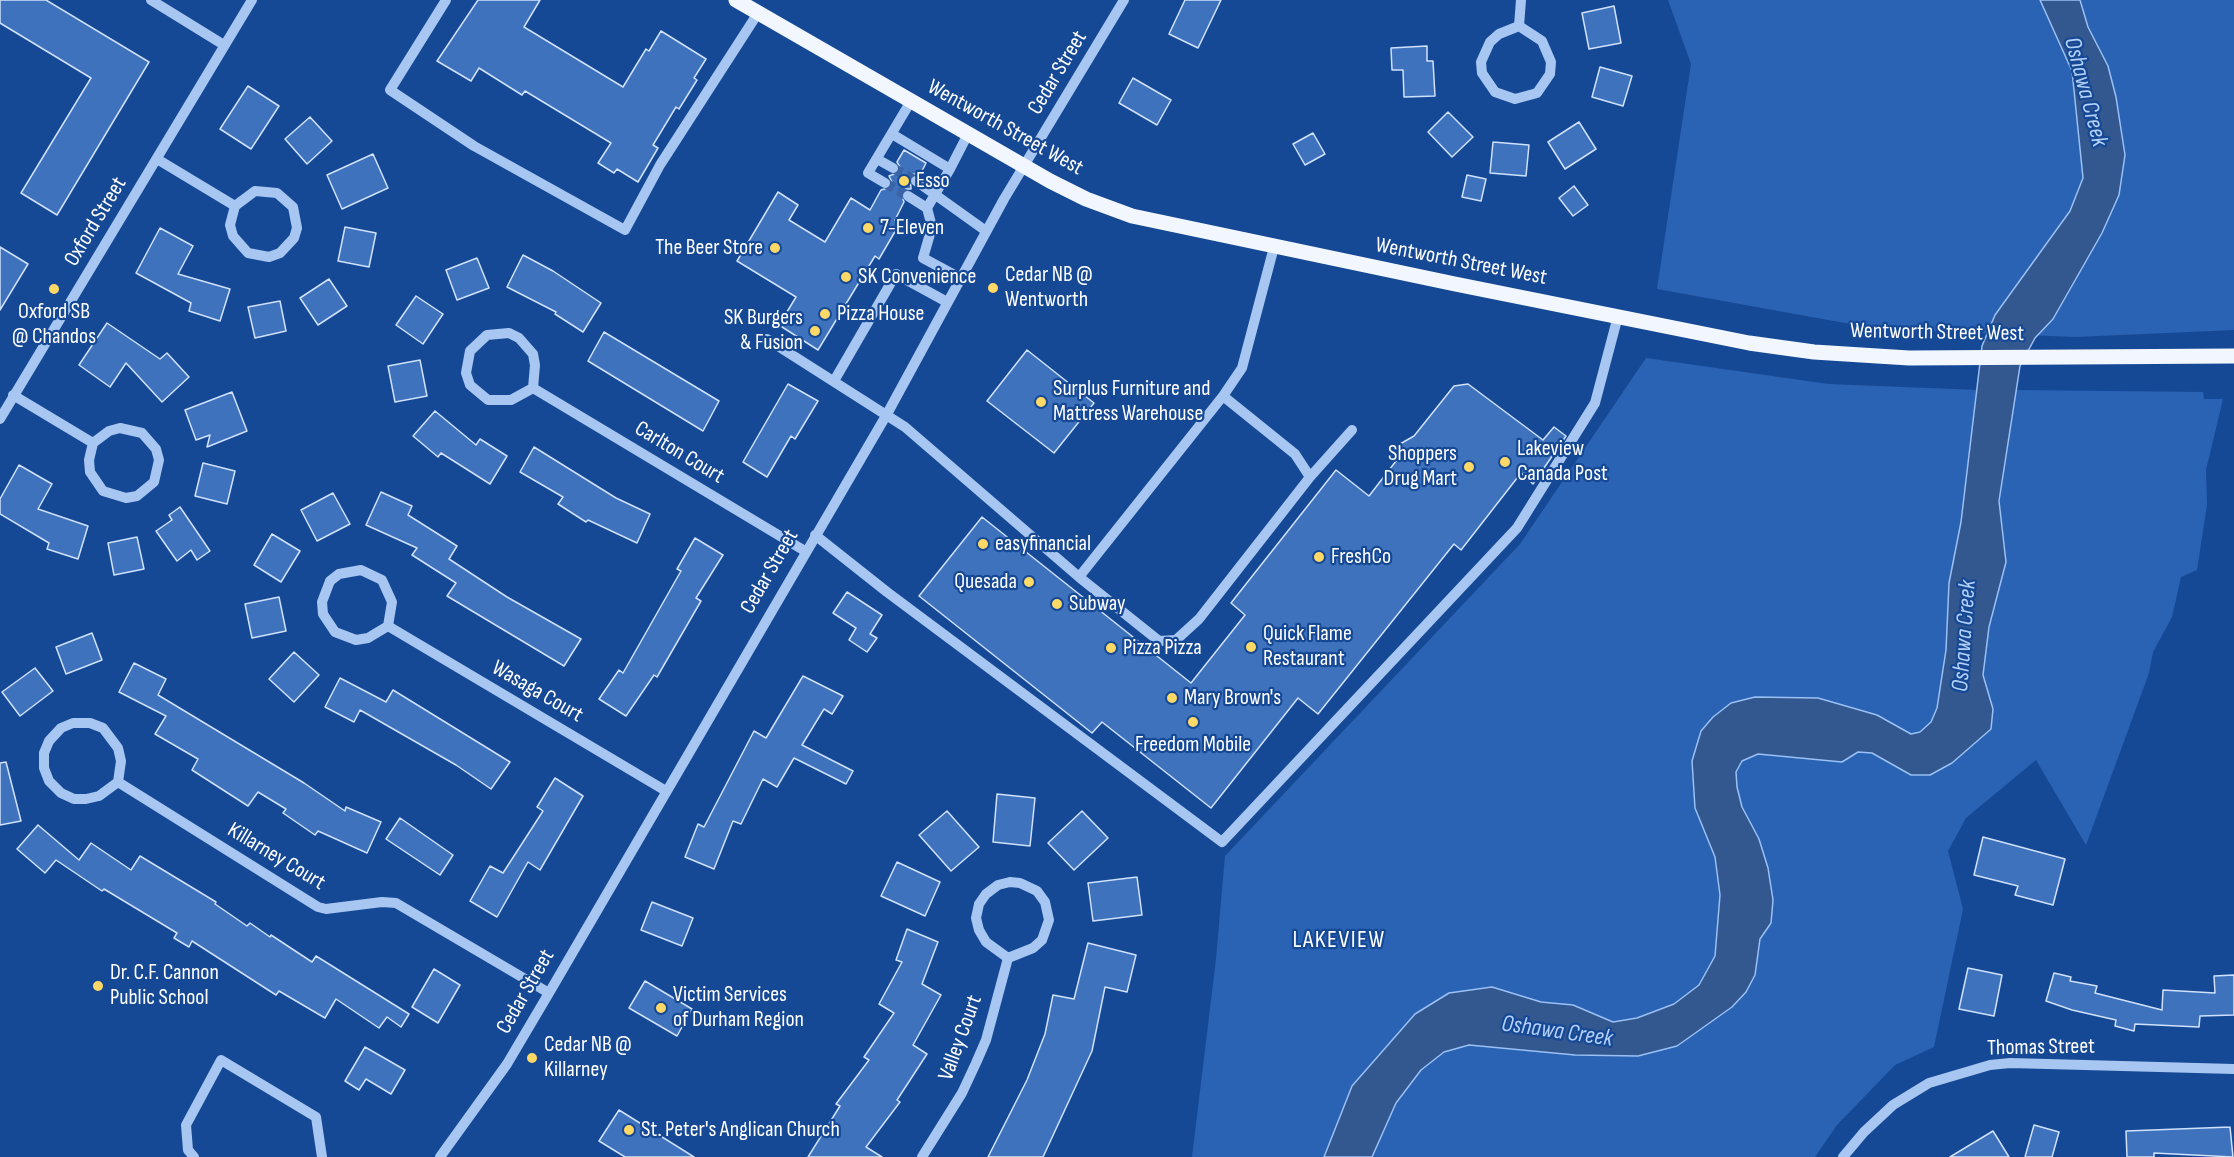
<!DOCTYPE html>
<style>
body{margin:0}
canvas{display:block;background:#164995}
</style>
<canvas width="2234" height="1157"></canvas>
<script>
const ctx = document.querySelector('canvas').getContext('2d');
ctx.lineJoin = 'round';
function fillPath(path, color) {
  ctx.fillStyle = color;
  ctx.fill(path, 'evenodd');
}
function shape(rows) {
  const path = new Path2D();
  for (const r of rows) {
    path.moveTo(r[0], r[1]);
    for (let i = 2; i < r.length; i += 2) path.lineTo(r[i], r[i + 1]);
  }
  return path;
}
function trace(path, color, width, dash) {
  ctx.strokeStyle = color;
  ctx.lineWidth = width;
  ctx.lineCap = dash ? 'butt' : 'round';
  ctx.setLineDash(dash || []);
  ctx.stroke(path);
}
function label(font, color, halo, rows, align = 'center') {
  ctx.font = font + ' "Sofia Sans Condensed",sans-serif';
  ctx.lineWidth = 4.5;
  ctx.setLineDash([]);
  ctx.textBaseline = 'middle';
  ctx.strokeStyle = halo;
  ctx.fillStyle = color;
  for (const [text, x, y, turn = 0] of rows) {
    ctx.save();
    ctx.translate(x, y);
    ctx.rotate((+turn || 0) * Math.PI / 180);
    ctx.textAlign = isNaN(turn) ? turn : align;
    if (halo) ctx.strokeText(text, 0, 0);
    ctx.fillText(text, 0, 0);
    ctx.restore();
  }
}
fillPath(shape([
 [1668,0,2234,0,2234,330,2076,337,1878,329,1657,289,1691,64],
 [1646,358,1828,384,1978,390,1976,398,2013,398,2014,390,2203,392,2204,399,2223,399,2206,470,2207,505,2197,570,2181,577,2172,617,2153,652,2149,673,2086,845,2036,760,1966,818,1948,851,1963,909,1934,1047,1895,1065,1837,1125,1815,1157,1192,1157,1216,959,1225,856,1520,544]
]), '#2a62b4');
const water = shape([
 [2040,0,2080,0,2088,27,2108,66,2116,97,2125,155,2119,195,2102,233,2053,319,2035,338,2020,366,1999,501,2006,562,1989,627,1983,675,1993,709,1991,729,1952,763,1930,775,1911,775,1872,753,1858,752,1842,762,1758,754,1742,761,1736,772,1737,787,1742,807,1759,839,1768,868,1773,900,1771,923,1760,939,1755,975,1746,992,1732,1007,1677,1046,1638,1056,1575,1055,1469,1045,1444,1052,1421,1070,1396,1103,1372,1157,1324,1157,1352,1086,1415,1014,1449,993,1492,987,1541,1002,1573,1005,1613,1022,1637,1018,1674,1004,1699,985,1715,956,1720,895,1715,857,1695,808,1692,761,1701,731,1713,717,1731,703,1755,697,1818,698,1877,715,1911,734,1920,732,1931,722,1937,708,1946,650,1949,583,1961,522,1982,346,1995,315,2070,211,2083,178,2072,71,2040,0]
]);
fillPath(water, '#33578f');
trace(water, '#9ac0f4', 1.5);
const building = shape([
 [0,0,46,0,149,62,57,215,21,193,91,78,0,23,0,0],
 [478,0,540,0,524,27,623,87,646,49,649,51,661,31,706,59,694,78,697,80,679,109,676,107,653,145,658,148,638,182,617,169,614,173,598,163,611,143,525,91,522,95,479,68,471,81,437,61,478,0],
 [1185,0,1221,0,1198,48,1169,34,1185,0],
 [1614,6,1621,43,1589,49,1582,13,1614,6],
 [1427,46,1427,61,1433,61,1435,96,1404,97,1403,70,1392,70,1391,48,1427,46],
 [1600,67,1632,76,1623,106,1592,97,1600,67],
 [1133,78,1171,100,1157,125,1119,103,1133,78],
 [248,86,279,106,251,149,220,129,248,86],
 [1448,112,1473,137,1452,157,1428,132,1448,112],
 [310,117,332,141,307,164,285,139,310,117],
 [1579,122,1596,149,1565,169,1548,142,1579,122],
 [1313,133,1325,154,1305,165,1293,144,1313,133],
 [1493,142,1529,145,1526,176,1490,173,1493,142],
 [904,150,926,163,920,175,913,174,910,177,911,189,905,189,901,193,904,202,895,220,900,223,879,259,875,256,818,350,779,325,796,297,737,261,778,192,798,205,789,220,825,242,851,198,870,210,881,190,891,187,892,182,889,176,899,172,900,167,897,162,904,150],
 [373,154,388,188,342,209,327,175,373,154],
 [1467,175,1486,179,1481,201,1462,197,1467,175],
 [1574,186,1588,205,1573,216,1559,198,1574,186],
 [345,227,376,233,369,267,338,261,345,227],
 [160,228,193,246,178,274,230,289,220,321,189,311,191,303,136,273,160,228],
 [0,247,28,264,0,310,0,247],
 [523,255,553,271,601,303,583,332,555,314,556,312,507,287,523,255],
 [477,258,489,288,457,300,446,270,477,258],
 [329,279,347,306,318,325,300,298,329,279],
 [416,296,443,314,423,344,396,325,416,296],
 [280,301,286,331,255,338,248,307,280,301],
 [107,323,160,359,167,353,189,377,162,402,126,363,110,387,79,365,107,323],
 [604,332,719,401,703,431,588,361,604,332],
 [1027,350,1094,403,1054,453,987,401,1027,350],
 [420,360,427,396,395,402,388,366,420,360],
 [788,384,818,401,795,439,791,436,767,477,743,462,788,384],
 [1468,384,1543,440,1554,427,1566,436,1533,484,1521,473,1461,550,1454,544,1318,714,1298,698,1211,808,1102,722,1092,733,919,596,982,517,1191,683,1245,615,1231,603,1336,470,1369,496,1396,461,1400,444,1414,436,1454,386,1468,384],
 [232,392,247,431,207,447,210,435,196,440,185,410,232,392],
 [435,411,476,445,480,439,507,456,490,484,441,453,438,457,413,436,435,411],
 [534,447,616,498,650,514,637,543,588,520,586,522,558,504,563,497,520,472,534,447],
 [203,463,235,471,227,504,195,496,203,463],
 [19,465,52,484,38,509,88,526,78,559,47,549,49,543,0,514,0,499,19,465],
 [381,492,412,506,408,515,457,546,449,559,507,597,581,639,564,666,447,596,456,583,412,555,417,548,366,525,381,492],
 [333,493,350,524,317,541,301,510,333,493],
 [180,507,210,551,197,560,191,550,177,561,156,531,172,520,169,515,180,507],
 [272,534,300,551,281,582,254,565,272,534],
 [137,537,144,569,114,575,108,543,137,537],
 [695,538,723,555,696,598,701,601,657,677,654,675,626,716,599,699,619,670,623,673,681,571,677,569,695,538],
 [847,592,882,615,870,634,877,638,867,652,849,640,856,628,833,613,847,592],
 [279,597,286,631,252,638,245,604,279,597],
 [92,633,102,660,66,674,56,647,92,633],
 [294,652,319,675,294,702,269,679,294,652],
 [134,663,166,679,158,695,304,783,345,811,346,807,381,822,367,853,318,831,315,835,283,813,286,809,258,792,248,806,192,770,198,759,155,734,166,716,119,692,134,663],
 [35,668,53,691,20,716,2,692,35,668],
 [803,676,843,696,832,714,824,709,802,745,853,771,846,784,794,758,777,787,763,779,741,824,733,821,714,869,685,857,698,824,704,827,754,731,766,738,803,676],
 [340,678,386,702,393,690,510,762,491,789,456,765,360,710,354,722,325,707,340,678],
 [6,762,21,821,0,825,0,763,6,762],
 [555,778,583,796,540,870,528,862,497,917,470,901,490,866,503,873,543,811,537,807,555,778],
 [997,794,1035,798,1030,846,993,842,997,794],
 [947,811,979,847,951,871,919,835,947,811],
 [1082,811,1108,838,1074,870,1048,843,1082,811],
 [400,818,453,855,440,875,386,839,400,818],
 [38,825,79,860,91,843,131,870,140,856,216,902,215,904,247,926,250,923,270,937,271,935,312,962,316,956,409,1014,401,1027,387,1017,379,1028,336,999,325,1018,279,991,276,995,192,941,189,947,174,938,177,933,104,889,102,891,56,860,45,873,17,849,38,825],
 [1983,837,2065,859,2053,905,2015,895,2018,886,1974,875,1983,837],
 [897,862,940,882,925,916,881,896,897,862],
 [1137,877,1142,915,1093,921,1088,883,1137,877],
 [652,902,693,918,682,946,641,930,652,902],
 [907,929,938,942,922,984,941,995,913,1045,927,1054,897,1100,900,1102,866,1147,882,1157,808,1157,840,1106,836,1104,869,1060,864,1057,894,1013,879,1004,902,962,896,960,907,929],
 [1088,943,1136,955,1127,992,1105,987,1092,1051,1043,1157,988,1157,1027,1080,1045,1034,1053,995,1074,999,1088,943],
 [1968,968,2002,975,1994,1016,1959,1009,1968,968],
 [434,969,460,985,438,1023,412,1007,434,969],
 [2054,973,2071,977,2070,981,2097,986,2095,993,2162,1010,2163,990,2215,993,2214,976,2234,975,2234,1015,2200,1016,2199,1027,2135,1024,2134,1031,2115,1026,2116,1020,2072,1010,2046,1001,2054,973],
 [645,981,692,1009,677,1036,629,1008,645,981],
 [365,1047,405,1070,391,1094,366,1079,359,1090,345,1081,365,1047],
 [619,1110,694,1157,625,1157,599,1141,619,1110],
 [2034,1125,2059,1132,2052,1157,2025,1157,2034,1125],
 [2230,1127,2233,1157,2154,1153,2154,1157,2127,1157,2126,1131,2230,1127],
 [1993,1131,2009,1157,1950,1157,1993,1131]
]);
fillPath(building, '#3f72bd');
trace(building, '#cfe1fc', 1.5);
trace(shape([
 [893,168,916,181],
 [885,183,908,196]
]), '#3964a5', 10, [10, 5]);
trace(shape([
 [151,0,224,45],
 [446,0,390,90,474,146,625,230,660,165,758,13],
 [1519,26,1542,41,1551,62,1550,74,1537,93,1515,99,1495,92,1482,73,1481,62,1490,42,1499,34,1519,26],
 [1519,26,1521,0],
 [892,134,950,169,968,134],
 [157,159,235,206,230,225,233,236,248,253,269,257,280,253,294,238,297,228,293,207,277,193,255,191,235,206],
 [877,159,893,168],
 [916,181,986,231],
 [885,183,868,173,911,101],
 [908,196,927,208,932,227,923,258,960,278],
 [927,208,950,169],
 [767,339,905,427,1079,577,1159,641,1176,640,1199,619,1310,477,1295,454,1223,396,1242,368,1274,247],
 [834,381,896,274,947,302],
 [533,388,511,400,488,400,470,385,466,373,470,351,487,335,509,333,519,338,533,354,535,365,533,388,805,551],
 [13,395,93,443,109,431,120,428,142,433,156,449,159,460,154,482,137,496,126,498,103,491,90,472,89,460,93,443],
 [0,419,252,0],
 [1310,477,1352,430],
 [815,535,887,592,1222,842,1517,528,1595,403,1618,316],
 [1079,577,1223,396],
 [388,626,392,602,382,580,361,570,339,574,330,581,322,602,323,614,335,632,356,640,368,638,388,626,666,791],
 [118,782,99,796,86,799,74,799,61,793,49,781,44,768,44,753,49,741,61,728,73,723,90,723,103,728,118,748,121,761,118,782,318,907,326,909,382,902,396,903,549,993],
 [1010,882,1020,883,1037,891,1045,902,1049,920,1042,940,1033,948,1008,958,986,942,979,930,976,918,979,904,986,894,998,885,1010,882],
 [194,1157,188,1150,186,1125,221,1060,316,1117,322,1157],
 [440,1157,507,1064,549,993,887,414,1004,199,1124,0],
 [922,1157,962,1093,976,1063,986,1040,1008,958],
 [1843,1157,1864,1132,1893,1105,1929,1083,1990,1065,2010,1063,2234,1069]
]), '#a7c6f1', 10);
trace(shape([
 [736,0,1050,181,1086,199,1132,216,1455,284,1749,343,1814,352,1909,358,2234,356]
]), '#f1f6ff', 15);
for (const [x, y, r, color] of [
 [904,181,6,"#ffd967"],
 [868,228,6,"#ffd967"],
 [775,248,6,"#ffd967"],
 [846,277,6,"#ffd967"],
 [993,288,6,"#ffd967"],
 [54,289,6,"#ffd967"],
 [825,314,6,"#ffd967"],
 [815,331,6,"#ffd967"],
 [1041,402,6,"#ffd967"],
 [1505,462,6,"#ffd967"],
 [1469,467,6,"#ffd967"],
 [983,544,6,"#ffd967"],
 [1319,557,6,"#ffd967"],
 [1029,582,6,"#ffd967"],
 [1057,604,6,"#ffd967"],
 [1251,647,6,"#ffd967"],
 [1111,648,6,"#ffd967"],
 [1172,698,6,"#ffd967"],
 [1193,722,6,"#ffd967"],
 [98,986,6,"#ffd967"],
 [661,1008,6,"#ffd967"],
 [532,1058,6,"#ffd967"],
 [629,1130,6,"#ffd967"]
]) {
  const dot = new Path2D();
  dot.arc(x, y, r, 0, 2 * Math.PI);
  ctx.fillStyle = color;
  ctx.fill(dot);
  trace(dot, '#164995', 2);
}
label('22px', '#fff', '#164995', [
 ["Cedar Street",1058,73,-59],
 ["Wentworth Street West",1005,128,29],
 ["Oxford Street",96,222,-59],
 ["Wentworth Street West",1461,262,11],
 ["Wentworth Street West",1937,333,1],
 ["Carlton Court",679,453,31],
 ["Cedar Street",770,572,-60],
 ["Wasaga Court",537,692,30],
 ["Killarney Court",276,857,31],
 ["Cedar Street",526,992,-60],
 ["Valley Court",961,1038,-70],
 ["Thomas Street",2041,1048,-1]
]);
label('22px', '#fff', '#164995', [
 ["Esso",916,181],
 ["7-Eleven",880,228],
 ["The Beer Store",763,248,"right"],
 ["Cedar NB @",1005,275],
 ["Wentworth",1005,300],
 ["SK Convenience",858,277],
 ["Oxford SB",54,312,"center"],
 ["@ Chandos",54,337,"center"],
 ["Pizza House",837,314],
 ["SK Burgers",803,318,"right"],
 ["& Fusion",803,343,"right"],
 ["Surplus Furniture and",1053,389],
 ["Mattress Warehouse",1053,414],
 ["Lakeview",1517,449],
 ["Canada Post",1517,474],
 ["Shoppers",1457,454,"right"],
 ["Drug Mart",1457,479,"right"],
 ["easyfinancial",995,544],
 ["FreshCo",1331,557],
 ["Quesada",1017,582,"right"],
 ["Subway",1069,604],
 ["Quick Flame",1263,634],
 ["Restaurant",1263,659],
 ["Pizza Pizza",1123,648],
 ["Mary Brown's",1184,698],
 ["Freedom Mobile",1193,745,"center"],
 ["Dr. C.F. Cannon",110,973],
 ["Public School",110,998],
 ["Victim Services",673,995],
 ["of Durham Region",673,1020],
 ["Cedar NB @",544,1045],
 ["Killarney",544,1070],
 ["St. Peter's Anglican Church",641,1130]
], 'left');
label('italic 24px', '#b4d0f8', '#164995', [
 ["Oshawa Creek",2085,92,75],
 ["Oshawa Creek",1965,636,-86],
 ["Oshawa Creek",1557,1032,8]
]);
ctx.letterSpacing = '1.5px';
label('24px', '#fff', '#164995', [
 ["LAKEVIEW",1339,941]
]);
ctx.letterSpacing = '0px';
</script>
